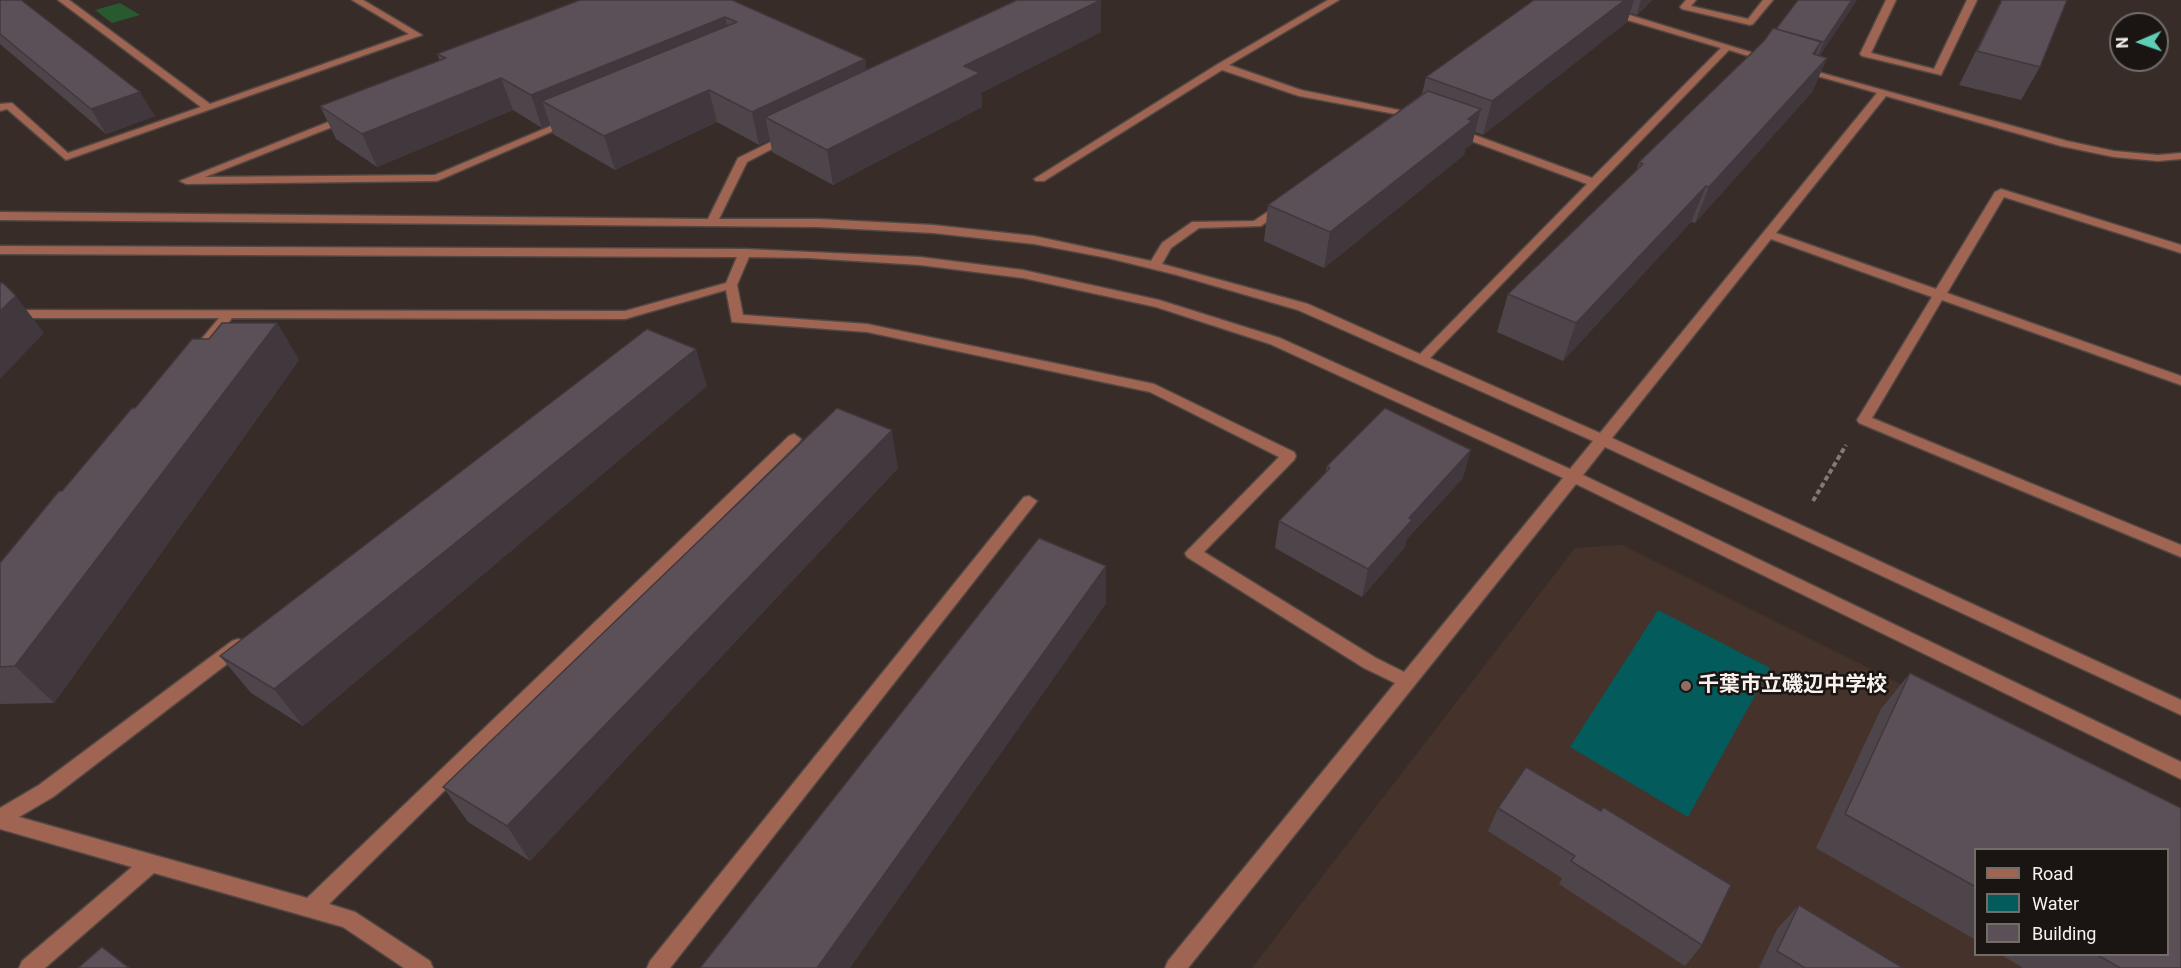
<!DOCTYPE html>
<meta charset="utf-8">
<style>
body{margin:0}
#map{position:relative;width:2181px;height:968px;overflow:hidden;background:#372c27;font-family:Roboto,sans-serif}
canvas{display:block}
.legend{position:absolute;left:1974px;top:848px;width:195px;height:108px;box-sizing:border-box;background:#1a1513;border:2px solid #736d6a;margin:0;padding:8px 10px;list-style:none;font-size:18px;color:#f8f1ed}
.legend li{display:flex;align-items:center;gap:12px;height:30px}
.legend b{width:30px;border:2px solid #736d6a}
.north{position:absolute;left:2109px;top:12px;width:60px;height:60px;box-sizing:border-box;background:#1a1513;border:2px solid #736d6a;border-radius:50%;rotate:268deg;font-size:16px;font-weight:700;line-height:24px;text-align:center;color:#f8f1ed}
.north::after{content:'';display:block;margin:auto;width:21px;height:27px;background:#5eceb7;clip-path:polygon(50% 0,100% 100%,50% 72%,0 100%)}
</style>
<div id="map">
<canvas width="2181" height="968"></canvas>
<ul class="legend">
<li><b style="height:8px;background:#9f6552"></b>Road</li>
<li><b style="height:16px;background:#035b5c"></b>Water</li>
<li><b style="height:16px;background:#5b5057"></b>Building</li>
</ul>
<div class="north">N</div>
</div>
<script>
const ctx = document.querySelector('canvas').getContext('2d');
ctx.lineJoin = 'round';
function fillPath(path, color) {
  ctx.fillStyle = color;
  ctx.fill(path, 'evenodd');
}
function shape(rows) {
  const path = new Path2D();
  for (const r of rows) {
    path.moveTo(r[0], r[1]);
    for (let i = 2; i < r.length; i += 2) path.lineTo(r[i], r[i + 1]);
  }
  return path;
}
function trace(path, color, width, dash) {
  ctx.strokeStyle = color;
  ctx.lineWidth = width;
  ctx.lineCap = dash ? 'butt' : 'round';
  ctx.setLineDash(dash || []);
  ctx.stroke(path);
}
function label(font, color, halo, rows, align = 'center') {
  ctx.font = font + ' Roboto,"Noto Sans JP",sans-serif';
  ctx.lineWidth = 5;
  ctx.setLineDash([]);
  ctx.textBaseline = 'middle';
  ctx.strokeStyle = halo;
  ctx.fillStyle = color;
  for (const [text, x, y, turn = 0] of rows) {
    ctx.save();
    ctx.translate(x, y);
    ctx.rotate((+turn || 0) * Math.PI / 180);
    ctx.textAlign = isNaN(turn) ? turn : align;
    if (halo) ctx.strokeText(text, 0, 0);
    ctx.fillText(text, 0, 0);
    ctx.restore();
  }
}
fillPath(shape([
 [1622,545,2181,824,2181,968,1252,968,1575,548],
 [1976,850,2168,850,2168,954,1976,954]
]), '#45332b');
fillPath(shape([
 [120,3,140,15,112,23,95,10]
]), '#285a2f');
fillPath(shape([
 [1658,610,1770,668,1688,817,1570,747]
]), '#035b5c');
const minor = shape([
 [58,0,69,0,210,104,409,34,352,0,363,0,422,35,66,160,7,109,0,111,0,104,12,103,68,153,201,107,58,0],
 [1328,0,1339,0,1229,65,1301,90,1418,114,1422,115,1422,119,1299,96,1222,70,1044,181,1036,181,1034,179,1218,64,1328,0],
 [1686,0,1696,0,1691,6,1748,19,1763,0,1773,0,1753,24,1750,25,1682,9,1680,7,1686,0],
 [1886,0,1896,0,1871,53,1934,69,1967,0,1977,0,1941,75,1862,56,1860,54,1886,0],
 [1610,9,1773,59,1768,62,1729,50,1430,358,1600,433,1877,93,1800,71,1800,67,2067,141,2114,151,2158,155,2181,153,2181,159,2158,161,2114,157,2061,146,1886,96,1776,233,1936,289,1995,192,2001,189,2181,245,2181,253,2004,197,1947,293,2181,376,2181,385,1942,300,1872,418,2181,545,2181,557,1859,423,1857,420,1932,297,1771,239,1612,438,2181,700,2181,715,1605,447,1583,475,2181,762,2181,779,1576,484,1188,968,1165,968,1168,961,1395,683,1364,668,1187,557,1185,553,1279,457,1150,392,867,332,732,322,726,290,625,319,232,318,201,357,196,358,189,354,219,318,0,318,0,310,625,311,726,283,737,257,0,254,0,246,745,249,920,257,1023,270,1159,300,1280,338,1570,469,1593,441,1298,310,1177,275,1108,258,1034,244,933,233,818,227,0,220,0,212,708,219,738,158,787,134,792,137,791,139,747,162,719,219,818,219,933,225,1034,236,1151,261,1162,243,1192,222,1254,221,1281,203,1287,206,1285,208,1261,226,1199,228,1171,248,1162,264,1308,304,1420,354,1587,184,1450,133,1450,129,1458,129,1592,178,1721,48,1607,14,1607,10,1610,9],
 [749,257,808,258,920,265,1023,278,1156,307,1270,344,1563,478,1404,672,1376,658,1204,552,1294,460,1296,456,1294,452,1154,384,867,324,743,315,737,285,749,257],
 [346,115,351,118,350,120,205,177,435,175,565,120,574,122,437,181,186,184,180,181,346,115],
 [794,434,801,439,799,442,329,904,355,912,430,961,433,968,404,968,343,927,154,873,45,968,19,968,22,961,132,867,0,829,0,808,39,785,232,641,238,639,244,641,247,646,244,651,53,797,19,817,307,898,789,436,794,434],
 [1029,496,1037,501,1034,505,670,968,647,968,650,961,1024,497,1029,496]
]);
trace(minor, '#524843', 3);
trace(shape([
 [1813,501,1846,445]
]), '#837a75', 4, [5, 3]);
fillPath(minor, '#9f6552');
fillPath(shape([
 [0,0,155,116,106,134,0,44],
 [732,0,865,59,866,70,1101,0,1101,32,981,93,982,107,833,185,772,152,770,140,759,145,717,122,615,170,553,134,550,124,542,128,513,110,377,167,336,139,320,106,440,61,437,54],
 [1534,0,1652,0,1637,15,1630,13,1627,22,1483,135,1475,132,1472,144,1465,149,1464,155,1324,268,1264,241,1268,205,1422,94,1426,77],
 [1798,0,1857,0,1819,56,1827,58,1812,92,1695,223,1691,222,1563,361,1497,332,1508,294,1636,171,1639,162,1776,29],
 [2001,0,2067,0,2040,67,2021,100,1959,85],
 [277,323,299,360,54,703,0,704,0,563,135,408,209,339],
 [707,386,303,726,251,693,220,656],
 [1327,466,1463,478,1406,540,1405,547,1362,597,1275,548,1279,521,1325,473],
 [898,468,530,861,468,822,443,787],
 [1910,673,2181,968,2023,968,2000,954,2168,954,1976,849,1976,940,1816,848,1881,709],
 [1526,767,1702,945,1685,966,1559,884,1562,878,1488,831,1498,808],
 [1799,905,1903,968,1759,968,1777,929]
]), '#4e454b');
fillPath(shape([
 [1101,0,1101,32,981,93,982,107,833,185,827,150,964,66],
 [1625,0,1634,0,1627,22,1483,135,1492,101],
 [1641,0,1652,0,1637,15],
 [1852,0,1857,0,1813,66,1824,42],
 [725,17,732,48,542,101,550,124,542,128,531,95],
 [1821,42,1807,75,1813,54],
 [1827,58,1812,92,1695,223,1709,187],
 [865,59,869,91,765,117,770,140,759,145,752,112],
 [501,78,513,110,377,167,362,134],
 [709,90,717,122,615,170,604,136],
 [140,92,155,116,106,134,91,109],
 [1481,109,1472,144,1465,149,1464,155,1324,268,1330,232],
 [1706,186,1691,222,1563,361,1576,323],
 [16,296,44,333,0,379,0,311],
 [277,323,299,360,54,703,15,666],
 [696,349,707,386,303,726,274,689],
 [892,430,898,468,530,861,507,826],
 [1471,450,1463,478,1406,540,1405,547,1362,597,1368,569,1409,518],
 [1106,566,1106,604,850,968,817,968]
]), '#40383d');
const building = shape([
 [0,0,21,0,140,92,91,109,0,34,0,0],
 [580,0,732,0,865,59,752,112,709,90,604,136,542,101,737,22,725,17,531,95,501,78,362,134,320,106,446,58,437,54,580,0],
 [1017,0,1101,0,964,66,980,73,827,150,765,117,1017,0],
 [1534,0,1625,0,1492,101,1426,77,1534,0],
 [1798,0,1852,0,1824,42,1776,29,1798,0],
 [2002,0,2067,0,2040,67,1977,51,2002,0],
 [1773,28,1821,42,1813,54,1827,58,1709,187,1706,186,1576,323,1508,294,1643,164,1639,162,1764,41,1773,28],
 [1428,91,1481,109,1468,119,1472,121,1330,232,1268,205,1428,91],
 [0,283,3,283,16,296,0,311,0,283],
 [222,323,277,323,15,666,0,667,0,563,59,491,62,491,132,408,135,408,192,339,209,339,222,323],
 [647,329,696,349,274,689,220,656,647,329],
 [837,408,892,430,507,826,443,787,837,408],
 [1385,408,1471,450,1409,518,1412,520,1368,569,1279,521,1330,468,1327,466,1385,408],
 [1039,538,1106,566,817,968,700,968,1039,538],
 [1910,673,2181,808,2181,968,2120,968,2096,954,2168,954,2168,849,1976,849,1976,887,1845,814,1910,673],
 [1526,767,1601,811,1603,807,1731,885,1702,945,1571,861,1575,856,1498,808,1526,767],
 [1799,905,1903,968,1805,968,1777,951,1799,905],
 [102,947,129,968,78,968,102,947]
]);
fillPath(building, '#5b5057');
trace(building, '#40383d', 1.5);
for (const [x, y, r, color] of [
 [1686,686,6,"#8d6e63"]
]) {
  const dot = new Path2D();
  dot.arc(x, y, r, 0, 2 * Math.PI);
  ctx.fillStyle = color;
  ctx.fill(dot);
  trace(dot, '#1a1513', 2);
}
label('bold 21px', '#f8f1ed', '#1a1513', [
 ["千葉市立磯辺中学校",1698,686]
], 'left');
</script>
